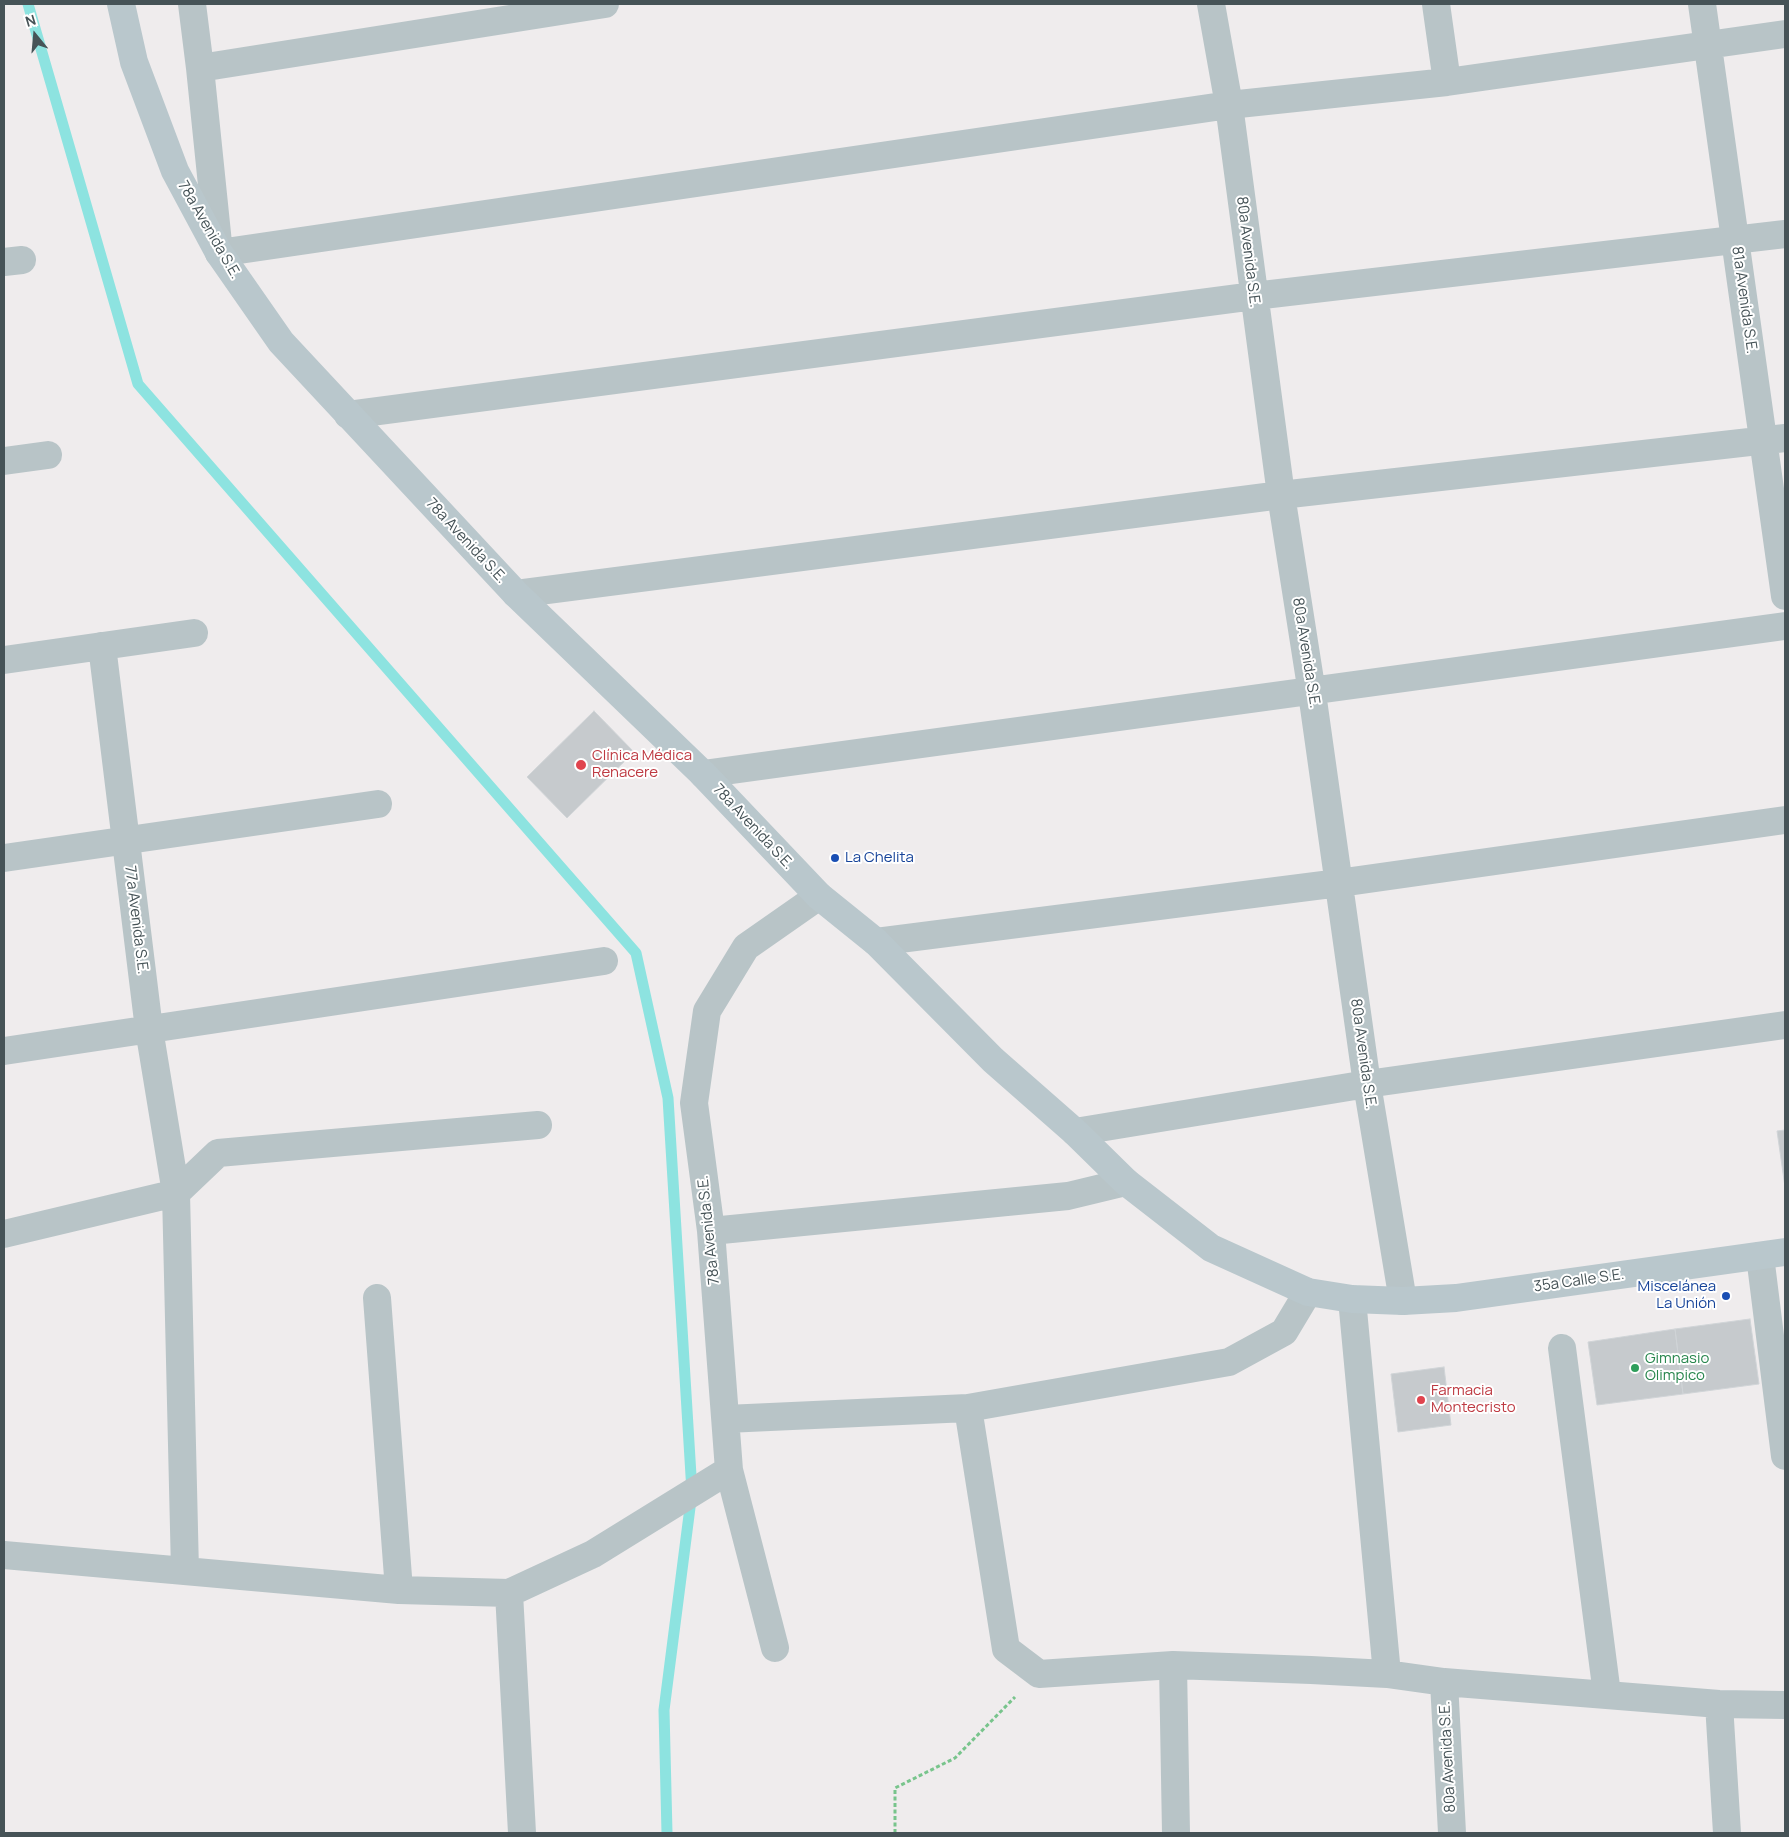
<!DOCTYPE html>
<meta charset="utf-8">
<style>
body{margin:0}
#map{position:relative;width:1789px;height:1837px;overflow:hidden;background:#efeced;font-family:Manrope,sans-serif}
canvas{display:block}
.frame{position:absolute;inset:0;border:5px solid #465357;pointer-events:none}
.north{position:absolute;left:10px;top:10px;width:50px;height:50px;-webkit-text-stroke:4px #fff;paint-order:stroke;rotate:343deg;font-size:14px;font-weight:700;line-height:20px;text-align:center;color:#465357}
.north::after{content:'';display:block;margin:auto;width:18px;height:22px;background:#465357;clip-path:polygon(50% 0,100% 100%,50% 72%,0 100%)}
</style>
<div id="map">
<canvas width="1789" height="1837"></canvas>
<div class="frame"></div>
<div class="north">N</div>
</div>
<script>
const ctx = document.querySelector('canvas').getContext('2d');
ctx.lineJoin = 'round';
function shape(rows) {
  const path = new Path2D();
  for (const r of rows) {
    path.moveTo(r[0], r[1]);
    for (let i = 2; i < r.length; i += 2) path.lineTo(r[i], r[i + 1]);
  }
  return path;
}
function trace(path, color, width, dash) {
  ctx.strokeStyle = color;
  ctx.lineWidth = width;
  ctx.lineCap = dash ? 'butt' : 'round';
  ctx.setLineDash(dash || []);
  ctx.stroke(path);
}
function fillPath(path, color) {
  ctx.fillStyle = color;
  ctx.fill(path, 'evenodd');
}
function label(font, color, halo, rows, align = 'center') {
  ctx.font = font + ' Manrope,sans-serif';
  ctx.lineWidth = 4;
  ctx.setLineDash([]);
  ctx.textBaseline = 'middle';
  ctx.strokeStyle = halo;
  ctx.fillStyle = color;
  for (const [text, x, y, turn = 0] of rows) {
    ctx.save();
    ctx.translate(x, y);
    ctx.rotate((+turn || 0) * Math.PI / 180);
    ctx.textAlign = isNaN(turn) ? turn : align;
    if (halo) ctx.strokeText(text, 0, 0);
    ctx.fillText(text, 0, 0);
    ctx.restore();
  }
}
trace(shape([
 [28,4,138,384,636,953,668,1098,692,1492,664,1710,667,1833]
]), '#8de3e0', 11);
const building = shape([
 [594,711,634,752,567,818,527,777,594,711],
 [1785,1130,1785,1187,1777,1131,1785,1130],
 [1750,1319,1759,1384,1683,1394,1675,1329,1750,1319],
 [1675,1329,1683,1394,1597,1405,1588,1342,1675,1329],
 [1444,1367,1451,1425,1398,1432,1391,1374,1444,1367]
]);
fillPath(building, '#c6cacd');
trace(building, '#d0d4d7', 1);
trace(shape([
 [895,1833,895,1788,955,1758,1015,1697]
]), '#78c48c', 3, [4, 2.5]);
trace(shape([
 [192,4,200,68,219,253,1229,105,1447,82,1785,34],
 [1211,4,1229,105,1281,495,1312,693,1367,1084,1403,1301],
 [1436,4,1447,82],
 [1702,4,1785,596],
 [200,68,605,4],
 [4,262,22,260],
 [348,415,1254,296,1785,234],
 [4,461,48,455],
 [516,594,1281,495,1785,438],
 [102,646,149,1029,176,1193,185,1571],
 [4,660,194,633],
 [703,774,1785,626],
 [4,858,378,804],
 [876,942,1339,883,1785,820],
 [4,1051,604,961],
 [1075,1132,1367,1084,1785,1025],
 [711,1231,1068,1196,1126,1182],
 [4,1234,176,1193,218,1153,538,1125],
 [1760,1256,1785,1456],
 [377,1298,399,1590],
 [1352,1299,1387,1674],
 [1562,1348,1607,1694],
 [968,1408,1006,1649,1039,1674,1173,1665,1311,1670,1387,1674,1444,1682,1719,1704,1785,1705],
 [726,1419,968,1408,1229,1362,1284,1332,1308,1292],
 [4,1555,399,1590,509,1593,593,1554,729,1470],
 [509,1593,522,1833],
 [775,1648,729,1470,711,1231,694,1103,707,1011,746,947,819,896],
 [1173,1665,1176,1833],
 [1444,1682,1452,1833],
 [1719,1704,1727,1833]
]), '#b8c4c7', 28);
trace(shape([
 [121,4,134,62,175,171,219,253,281,342,516,594,703,774,819,896,876,942,993,1060,1075,1132,1126,1182,1211,1248,1308,1292,1352,1299,1403,1301,1456,1298,1785,1252]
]), '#b9c7cc', 28);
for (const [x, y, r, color] of [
 [581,765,6,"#e0444e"],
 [835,858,5,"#1a4fb4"],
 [1726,1296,5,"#1a4fb4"],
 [1635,1368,5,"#2e9e5b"],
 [1421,1400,5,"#e0444e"]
]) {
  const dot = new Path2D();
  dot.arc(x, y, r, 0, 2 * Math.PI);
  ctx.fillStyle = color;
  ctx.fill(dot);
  trace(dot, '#fff', 2);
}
label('15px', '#465357', '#fff', [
 ["78a Avenida S.E.",209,230,60],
 ["80a Avenida S.E.",1248,252,83],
 ["81a Avenida S.E.",1744,300,82],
 ["78a Avenida S.E.",466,541,47],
 ["80a Avenida S.E.",1306,653,81],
 ["78a Avenida S.E.",753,827,47],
 ["77a Avenida S.E.",136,920,83],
 ["80a Avenida S.E.",1363,1054,82],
 ["78a Avenida S.E.",709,1230,-96],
 ["35a Calle S.E.",1579,1281,-8],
 ["80a Avenida S.E.",1448,1757,-93]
]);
label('15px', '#be3a42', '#fff', [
 ["Clínica Médica",592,756],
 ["Renacere",592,773],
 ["Farmacia",1431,1391],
 ["Montecristo",1431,1408]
], 'left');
label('15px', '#164399', '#fff', [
 ["La Chelita",845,858],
 ["Miscelánea",1716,1287,"right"],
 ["La Unión",1716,1304,"right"]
], 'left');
label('15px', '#27864d', '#fff', [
 ["Gimnasio",1645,1359],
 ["Olimpico",1645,1376]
], 'left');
</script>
